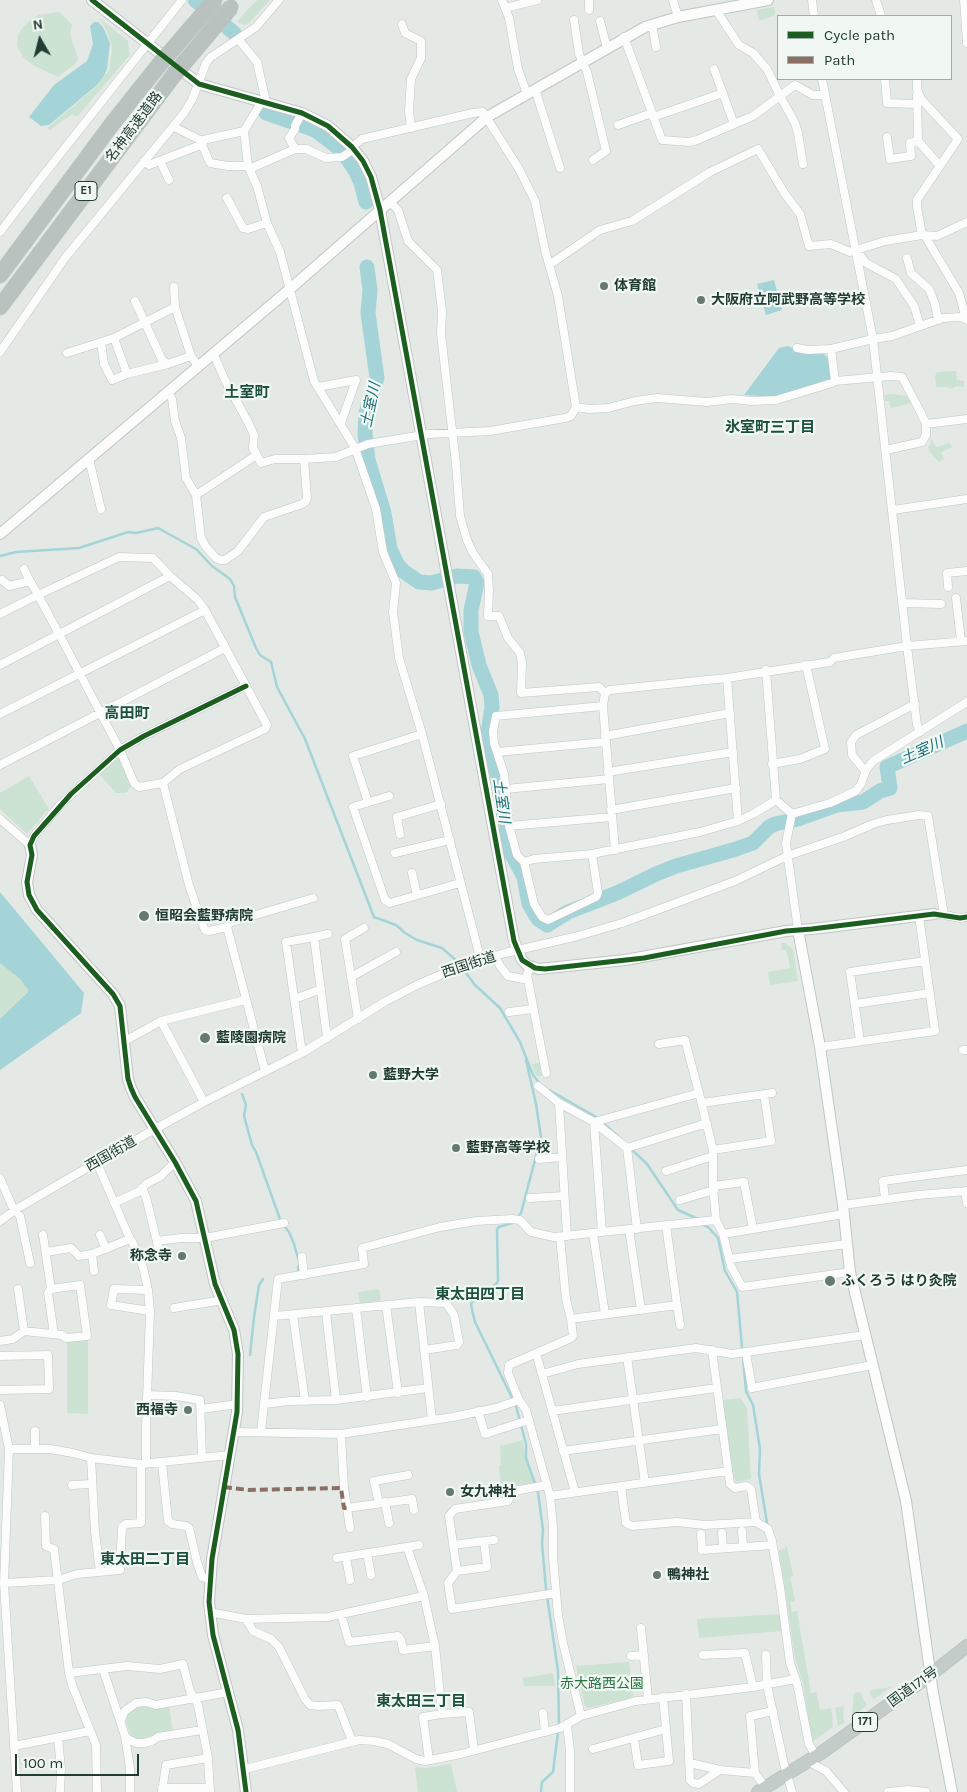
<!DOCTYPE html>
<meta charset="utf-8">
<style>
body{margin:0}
#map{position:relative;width:967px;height:1792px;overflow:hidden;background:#e4e9e6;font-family:Karla,sans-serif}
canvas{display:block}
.legend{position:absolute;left:777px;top:15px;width:175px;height:65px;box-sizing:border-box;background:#f1f8f4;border:1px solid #9eada7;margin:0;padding:6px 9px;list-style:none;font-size:15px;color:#213c33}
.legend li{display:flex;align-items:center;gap:10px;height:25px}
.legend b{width:25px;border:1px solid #9eada7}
.north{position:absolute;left:15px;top:15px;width:50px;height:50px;-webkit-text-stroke:4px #f1f8f4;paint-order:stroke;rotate:352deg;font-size:14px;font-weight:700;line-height:20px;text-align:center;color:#213c33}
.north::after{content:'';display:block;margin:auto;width:18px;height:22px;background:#213c33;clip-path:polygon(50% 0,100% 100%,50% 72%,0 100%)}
.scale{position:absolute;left:15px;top:1754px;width:124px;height:22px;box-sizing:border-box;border:2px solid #213c33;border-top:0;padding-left:6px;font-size:15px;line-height:18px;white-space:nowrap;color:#213c33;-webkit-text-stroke:4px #f1f8f4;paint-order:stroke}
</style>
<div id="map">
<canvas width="967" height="1792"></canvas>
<ul class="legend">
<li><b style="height:6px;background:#1b5e20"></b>Cycle path</li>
<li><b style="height:6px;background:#8d6e63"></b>Path</li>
</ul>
<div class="north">N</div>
<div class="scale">100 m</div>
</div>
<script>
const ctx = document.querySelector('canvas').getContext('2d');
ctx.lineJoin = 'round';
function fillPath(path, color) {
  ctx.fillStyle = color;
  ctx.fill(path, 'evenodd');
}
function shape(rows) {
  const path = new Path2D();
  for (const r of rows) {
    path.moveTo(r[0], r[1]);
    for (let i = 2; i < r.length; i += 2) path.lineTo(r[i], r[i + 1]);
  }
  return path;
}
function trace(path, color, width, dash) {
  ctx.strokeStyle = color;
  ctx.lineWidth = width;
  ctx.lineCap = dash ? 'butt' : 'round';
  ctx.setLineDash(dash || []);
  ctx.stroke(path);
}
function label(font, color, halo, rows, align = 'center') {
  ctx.font = font + ' Karla,"Noto Sans JP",sans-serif';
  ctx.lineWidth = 4.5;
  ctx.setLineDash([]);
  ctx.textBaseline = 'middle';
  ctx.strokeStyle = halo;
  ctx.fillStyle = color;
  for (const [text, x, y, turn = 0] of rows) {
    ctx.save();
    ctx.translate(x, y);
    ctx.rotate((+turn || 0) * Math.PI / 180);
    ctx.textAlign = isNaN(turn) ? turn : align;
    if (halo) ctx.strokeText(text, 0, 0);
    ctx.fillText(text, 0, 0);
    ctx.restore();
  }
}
fillPath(shape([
 [257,0,270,0,249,23,244,25,239,23,237,21],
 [774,7,775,15,759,21,757,10],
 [60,12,72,25,70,34,78,58,76,63,58,77,31,64,23,57,17,46,18,35,23,27,30,20,39,15],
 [99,18,128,41,130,55,77,117,72,114,50,130,47,128,97,86,109,70,112,50,111,43,105,27],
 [956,371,957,380,964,381,964,387,957,386,951,389,947,387,936,387,935,376,937,372],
 [892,394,908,396,912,403,891,408,889,401,885,401,884,395],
 [930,437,936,447,949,443,953,447,941,452,944,459,939,462,930,452,928,447,931,443],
 [119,755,131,787,126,793,116,793,99,774],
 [29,776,49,809,27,834,0,809,0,793],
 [781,943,785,943,793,949,798,981,770,985,768,972,790,968,788,955,787,955,786,950,782,950],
 [0,963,20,979,28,990,28,992,0,1019],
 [540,1063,543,1076,536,1076,532,1064],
 [379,1289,381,1300,360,1304,358,1292],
 [88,1339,88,1414,67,1413,67,1340],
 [740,1398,747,1408,751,1479,736,1482,731,1471,723,1400],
 [523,1440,525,1458,534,1483,501,1487,499,1466,501,1465,500,1446],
 [787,1546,793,1576,790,1577,795,1601,790,1602,792,1612,797,1611,811,1693,816,1692,820,1710,831,1708,833,1719,832,1720,833,1727,813,1741,810,1732,803,1683,795,1658,779,1550,785,1549,785,1547],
 [781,1614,782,1631,699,1638,697,1619],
 [629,1662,633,1697,589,1708,585,1706,576,1666],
 [553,1673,555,1686,524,1686,523,1678],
 [891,1687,874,1699,870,1694,871,1690],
 [861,1692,862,1698,867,1705,852,1717,854,1693],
 [143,1705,154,1709,169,1707,173,1731,157,1734,155,1736,143,1740,131,1736,126,1722,127,1715,136,1707],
 [844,1706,843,1718,845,1722,838,1726,835,1708],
 [451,1764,457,1792,418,1792,415,1769,416,1767,426,1768]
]), '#cce2d2');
fillPath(shape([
 [94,22,98,22,103,27,110,43,107,69,104,76,97,85,49,125,41,126,29,117,54,85,87,61,93,44,90,26],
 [774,280,782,310,766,315,757,284],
 [788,346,804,353,824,354,830,360,833,380,774,397,744,395,779,348],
 [0,892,84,993,81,1013,0,1070,0,1019,28,992,28,990,20,979,0,963]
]), '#a4d4d7');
trace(shape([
 [0,556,16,552,79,548,128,532,136,533,158,528,196,549,212,566,230,579,234,586,235,597,256,648,260,655,271,662,277,687,305,739,374,917,396,925,405,933,417,940,442,948,458,962,475,985,500,1008,520,1042,533,1075,540,1084],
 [526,1060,536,1104,541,1137,521,1213,512,1223,499,1227,497,1229,498,1281,496,1284,472,1302,471,1305,475,1322,516,1406,526,1444,526,1458,538,1492,543,1530,542,1543,546,1589,558,1671,559,1724,553,1772,542,1782,541,1792],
 [549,1090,598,1118],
 [242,1094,246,1105,244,1116,252,1145,256,1152,281,1222,289,1232,294,1244,300,1265,298,1267,299,1274],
 [602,1122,622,1140],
 [631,1149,647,1164,678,1210,698,1219],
 [701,1224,708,1227,718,1238,725,1271,737,1292,746,1391,753,1405,760,1449,759,1474,767,1523],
 [250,1355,254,1317,259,1285,263,1279]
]), '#a4d4d7', 2.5);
trace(shape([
 [195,0,234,33],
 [266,113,315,130,335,145,347,158,356,172,361,183,366,202],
 [367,267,370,290,368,313,377,378,366,413,365,434,368,460,384,513,390,549,397,564,403,571,419,582,431,583,457,576,474,577,477,583,471,610,471,632,479,665,491,695,492,707,488,733,490,750,501,786,501,811,506,839,511,853,524,877,529,904,538,919,547,925,568,912,617,893,656,874,676,866,733,850,753,843,769,827,775,824,798,819,837,805,863,802,880,791,890,788,887,767,967,731]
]), '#a4d4d7', 15);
const minor = shape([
 [502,0,509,18,518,69,527,94],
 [589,0,589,10],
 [673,0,678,17],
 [812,0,814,16],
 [876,0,881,16],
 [964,0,967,43],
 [505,8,537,0],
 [716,10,739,45,753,53,767,69,780,96,795,123,798,133,803,164],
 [574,20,579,54,587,72,606,151,593,160],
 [600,21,607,48],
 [402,24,405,33,421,41,421,58,411,79,409,111,411,128],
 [652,24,656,47],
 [624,37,662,140,689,142,697,140,753,116,795,85,813,95,825,95],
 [238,39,257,62,266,102],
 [714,69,734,124],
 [822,79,873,339,907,646,917,725,920,732],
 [885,79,887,103,917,104],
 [535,89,560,168],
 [917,94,918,141,940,166],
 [262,101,244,131,248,166,257,186,267,223,280,252,314,381,355,448,376,509,383,552,396,583,393,612,399,658,422,734,481,961],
 [653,117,723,93],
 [618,125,652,113],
 [176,128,200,140,210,163,228,166,248,166],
 [887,137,890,159,911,156,910,143,918,141],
 [295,149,289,138,295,129,295,126,302,113],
 [144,161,149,165,203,144,203,140,244,131],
 [160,161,169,180],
 [249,169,295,149,306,149,326,158,342,157,354,149],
 [227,198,243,228,248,229,267,223],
 [394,206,398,210,408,241,437,270,442,311,441,334,456,464,460,516,467,540,473,553,488,574,489,591,488,616,499,616,508,638,520,653,522,663,521,693,599,687,605,693],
 [0,232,38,182,182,0],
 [922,235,937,236,967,222],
 [925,236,959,293,966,319],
 [858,252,866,263,896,279,914,306,920,325],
 [907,258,911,273,929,289,935,304,938,320],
 [549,265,600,230,632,221,710,172,758,149,785,194,800,214,809,246,831,244,850,252,885,241,922,235,917,207,917,200,958,139,921,99,917,89,917,79],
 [174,287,175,307,191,356],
 [135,301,162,360,168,364,191,356,198,366],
 [114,338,127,374],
 [101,342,104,364,112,380,127,374,168,364],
 [797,348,808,350,831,349],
 [0,352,65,258,184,113,192,100,206,63,211,57,256,27,279,0],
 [67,353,114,338,175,307],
 [213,353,225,380,248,422,254,435,253,448,261,463,275,459,304,459],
 [835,381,891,376,902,377,921,413,926,424,967,419],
 [318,387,356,380,341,423],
 [168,392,172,399,175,421,181,438,186,478,196,495,201,538,206,547,216,558,221,560,225,560,238,551,264,517,302,504,306,501,307,498,304,459,336,457,368,444,429,434,490,431,565,418,571,416,576,407,558,296,545,250,535,201,519,169,483,112,473,113,362,139,352,147],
 [576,407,589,409,608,408,635,401,657,398,707,402,732,399,752,401,776,400,832,383,835,381,831,349,873,339,892,336,943,318,961,317,967,320],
 [886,450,922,442,926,435,926,424],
 [89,459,101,509],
 [196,495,252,458],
 [893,510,967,499],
 [2,580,9,586,30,581],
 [948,587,947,573,967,571],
 [956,598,961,641],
 [903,603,941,604],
 [0,614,38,595,119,557,153,558,170,576,198,600,205,610,267,725,265,729,180,769,163,783,139,787,134,783,120,750,59,634,38,595,30,581,24,569],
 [0,665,170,576],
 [766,670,776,800,792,814],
 [727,678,738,821],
 [603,706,496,716,493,731,494,743,504,774,509,826,517,855,524,862,534,859,592,854,700,832,738,821,753,814,776,800],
 [0,714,205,610],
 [605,736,730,713],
 [497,752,605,742],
 [772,764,800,759,825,749,806,665],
 [0,765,225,648],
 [865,771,852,755,851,742,856,735,915,704],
 [608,772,733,752],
 [163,783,189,885,202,923,205,930,209,931,227,927],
 [506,789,609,779],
 [389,796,353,807,385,900,390,903,460,883],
 [368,802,353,756,422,734],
 [611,810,736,788],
 [0,819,30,845,34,836,59,806,120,750,144,736,246,686],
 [509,826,612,817],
 [400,834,397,817,441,804],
 [615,850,603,706,605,693,610,690,727,678,830,662,834,658,907,646,967,641],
 [395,853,450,840],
 [524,862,534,904,542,917,548,920,596,897,598,893,592,854],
 [412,873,417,895],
 [939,914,960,918,967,917],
 [798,930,786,843,792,814,830,803,856,791,861,784,866,770,873,761,967,702],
 [495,956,500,966,508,976,528,980],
 [531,967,527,974,528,980,546,1073],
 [351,977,396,952],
 [295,999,321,989],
 [855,1004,930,993],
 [509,1012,533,1009],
 [358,1019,345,939,364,928],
 [161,1021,204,1102],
 [327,1038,314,937,328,934],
 [860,1041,850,972,925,961],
 [123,1042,161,1021,245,1000],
 [659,1044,685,1040,699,1093],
 [820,1047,935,1031,919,916],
 [963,1050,967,1050],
 [302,1053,286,942,314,937],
 [265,1071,227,927,229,923,313,898],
 [538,1086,559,1103],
 [702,1103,772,1093],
 [627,1148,707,1123],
 [713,1150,771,1141,764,1094],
 [539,1159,562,1157],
 [97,1163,130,1239,133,1243,143,1267,148,1290,150,1311,146,1428,146,1464],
 [666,1171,713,1156],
 [0,1178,12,1206,20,1216,30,1263],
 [713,1186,744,1182,753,1229],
 [142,1188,146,1197,161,1258],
 [965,1191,967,1203],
 [530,1198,564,1196],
 [885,1199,883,1181,967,1170],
 [680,1200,714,1190],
 [114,1203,140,1191,146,1184,161,1176,175,1162],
 [843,1205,918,1195,967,1191],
 [0,1221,15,1210,54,1187,146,1134,204,1102,302,1053,386,1001,419,984,459,967,505,953,578,936,622,923,735,881,787,856,843,837,873,824,887,820,919,815,928,816,944,915],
 [629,1229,641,1310],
 [602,1232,594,1122,699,1093,713,1150,713,1186,716,1220,723,1234,731,1266,742,1287,850,1272],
 [593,1233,605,1314],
 [723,1234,844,1214],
 [43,1235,51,1289,48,1293,54,1334],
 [100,1235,106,1249],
 [567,1236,559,1103,594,1122,627,1148,637,1229],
 [157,1241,181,1238,205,1238,284,1223],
 [46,1252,71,1248,79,1256,92,1254,130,1239],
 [92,1254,94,1271],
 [138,1256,159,1250],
 [302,1257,304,1275],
 [729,1259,847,1244],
 [18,1289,24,1331],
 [148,1290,114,1289,111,1305,150,1311],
 [419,1302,432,1420],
 [386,1305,398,1393],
 [677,1305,680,1325],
 [174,1308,223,1300],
 [356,1308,367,1397],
 [326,1312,336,1400],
 [293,1315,305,1401],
 [275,1316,419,1302,446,1303,454,1315,459,1342,457,1345,424,1350],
 [571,1319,677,1305,666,1225],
 [0,1341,13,1339,24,1331,62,1335,66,1338,87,1336,80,1285,51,1289],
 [536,1353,575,1492],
 [746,1353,752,1388,872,1365],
 [0,1356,48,1355,49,1389,0,1390],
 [627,1357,645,1483],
 [542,1374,578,1364,696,1348,732,1354,865,1335],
 [148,1395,176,1396,200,1400,202,1457],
 [264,1404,278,1279,364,1264,362,1248,440,1227,476,1221,512,1219,520,1220,531,1232,554,1237,716,1220],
 [0,1405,9,1449,4,1583,17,1792],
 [201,1409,238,1404],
 [478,1411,485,1434,529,1420],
 [552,1411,716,1388],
 [35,1431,35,1448],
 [235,1432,341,1434,453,1417,496,1408,519,1400],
 [261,1432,264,1404,290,1401,336,1400,428,1388],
 [341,1434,344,1488,350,1528],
 [9,1449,50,1449,73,1453,91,1458,141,1464,230,1455],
 [563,1451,722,1429],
 [91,1458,95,1532,100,1572],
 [162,1463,168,1521,172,1524,186,1526,189,1528,197,1562,202,1577,209,1579],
 [72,1485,91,1484],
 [621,1486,626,1523,632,1526,677,1522,705,1525,756,1522,751,1489,746,1486,735,1488,730,1484,712,1350],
 [550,1496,728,1471],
 [385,1502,389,1523],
 [379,1503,374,1481,408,1475],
 [347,1508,412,1499,414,1510],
 [45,1516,46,1546,54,1549,69,1673],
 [756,1522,768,1529,772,1541,780,1587,790,1663,797,1683,809,1744,816,1756],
 [742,1531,743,1547],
 [722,1533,723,1548],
 [701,1534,702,1550,772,1545],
 [484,1541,494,1540],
 [453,1545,484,1541,487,1567,457,1571,449,1516,455,1509,508,1501,514,1491,547,1485],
 [407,1547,424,1596],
 [367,1553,371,1575],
 [346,1557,350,1580],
 [337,1558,419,1545],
 [457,1571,448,1583,452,1609,556,1593],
 [4,1583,58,1580,77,1574,120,1570,122,1527,126,1524,141,1523,141,1464],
 [209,1612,246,1619,328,1617,424,1596,435,1646,442,1714,469,1712,474,1750],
 [341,1614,349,1642,398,1636,401,1640,403,1650,435,1646],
 [246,1619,253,1631,271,1639,279,1647,305,1699,310,1705,318,1706,338,1705,352,1741],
 [641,1628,648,1699],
 [703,1655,745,1653,753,1687],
 [766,1655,767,1685,784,1764,792,1792],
 [631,1656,644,1655],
 [103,1669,125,1736,130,1768,130,1792],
 [686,1694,690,1780,693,1783,699,1784,720,1770],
 [543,1713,545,1732],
 [581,1716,636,1701,753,1687,795,1679],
 [121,1720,125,1711,136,1703,146,1702,156,1705,229,1692],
 [567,1725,570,1751,570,1792],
 [58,1738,61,1769,60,1792],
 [126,1738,136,1743,144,1743,152,1741,158,1737,202,1730],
 [634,1738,638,1765,669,1761,663,1697],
 [14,1746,90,1731],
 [593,1749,666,1729],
 [429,1760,423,1717,442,1714],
 [807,1761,826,1771,844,1792],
 [690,1763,720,1770,755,1773],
 [245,1769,359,1740,374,1741,388,1744,416,1759,425,1761,461,1754,560,1728,581,1716,563,1643,558,1615,553,1557,553,1526,550,1496,526,1410,519,1400,508,1373,509,1365,571,1338,573,1336,571,1319,566,1299,560,1237],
 [765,1787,755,1773,750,1716,773,1711],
 [162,1788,210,1788],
 [97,1792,96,1745,72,1685,69,1673,127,1666,160,1669,183,1664,190,1691,198,1705,208,1758,210,1792],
 [162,1792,166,1765,208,1758],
 [888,1792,908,1790,926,1792]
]);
const tertiary = shape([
 [92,0,199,84,302,113,328,126,352,147,363,161,371,177,380,210,514,941,522,960,527,965,539,969,625,960,786,931,812,929,934,914],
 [0,534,291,288,487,117,645,27,678,17,768,0],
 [30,845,32,855,27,882,29,895,37,910,113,994,120,1006,128,1079,131,1088,135,1097,175,1162,196,1201,215,1284,234,1330,238,1354,237,1412,212,1559,209,1602,213,1635,238,1730,246,1792],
 [798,930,820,1047,843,1205,850,1272,906,1501,933,1693,952,1792]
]);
const trunk = shape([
 [758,1792,821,1753,880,1711,930,1675,967,1646]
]);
const motorway = shape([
 [0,275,112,124,159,65],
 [0,307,173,76]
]);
trace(minor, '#c1c6c3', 9);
trace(tertiary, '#c1c6c3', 12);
trace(trunk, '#bcc5c2', 14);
trace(motorway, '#bcc5c2', 17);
trace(minor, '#fbfcfb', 8);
trace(tertiary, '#fbfcfb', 10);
trace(trunk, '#c4ccc9', 12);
trace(motorway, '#bac2c0', 15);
const motorwayBridge = shape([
 [159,65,215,0],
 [173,76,231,7]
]);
trace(motorwayBridge, '#bcc5c2', 17, []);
trace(motorwayBridge, '#bac2c0', 15);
trace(shape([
 [224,1487,249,1490,341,1488,344,1508,347,1508]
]), '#8d6e63', 4, [8, 4]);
trace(shape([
 [92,0,199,84,302,113,328,126,352,147,363,161,371,177,380,210,514,941,522,960,535,968,545,969,644,958,786,931,812,929,934,914,960,918,967,917],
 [246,686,144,736,120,750,71,794,34,836,30,845,32,855,27,882,29,895,37,910,113,994,120,1006,128,1079,131,1088,135,1097,175,1162,196,1201,215,1284,234,1330,238,1354,237,1412,212,1559,209,1602,213,1635,238,1730,246,1792]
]), '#1b5e20', 5);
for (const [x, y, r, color] of [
 [604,286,5,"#657972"],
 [701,300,5,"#657972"],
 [144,916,6,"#657972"],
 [205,1038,6,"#657972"],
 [373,1075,5,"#657972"],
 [456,1148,5,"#657972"],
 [182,1256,5,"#657972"],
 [830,1281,6,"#657972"],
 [188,1410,5,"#657972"],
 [450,1492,5,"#657972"],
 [657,1575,5,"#657972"]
]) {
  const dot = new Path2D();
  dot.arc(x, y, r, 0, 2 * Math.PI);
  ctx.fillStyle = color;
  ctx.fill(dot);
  trace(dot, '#f1f8f4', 2);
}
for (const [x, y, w] of [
 [86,191,22],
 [865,1722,25]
]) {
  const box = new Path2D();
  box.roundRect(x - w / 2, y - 9.5, w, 19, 4);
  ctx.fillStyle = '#f1f8f4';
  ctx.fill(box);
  trace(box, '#213c33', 1);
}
label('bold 12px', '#213c33', null, [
 ["E1",86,191],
 ["171",865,1722]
]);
label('14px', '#213c33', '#f1f8f4', [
 ["名神高速道路",134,127,-53],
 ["西国街道",469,965,-18],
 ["西国街道",111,1154,-30],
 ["国道171号",913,1687,-36]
]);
label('bold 14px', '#213c33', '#f1f8f4', [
 ["体育館",614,286],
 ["大阪府立阿武野高等学校",711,300],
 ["恒昭会藍野病院",155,916],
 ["藍陵園病院",216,1038],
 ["藍野大学",383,1075],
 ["藍野高等学校",466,1148],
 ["称念寺",172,1256,"right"],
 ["ふくろう はり灸院",841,1281],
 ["西福寺",178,1410,"right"],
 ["女九神社",460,1492],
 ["鴨神社",667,1575]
], 'left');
label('14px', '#2b7442', '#f1f8f4', [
 ["赤大路西公園",602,1684]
]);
label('bold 15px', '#1d4f3f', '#f1f8f4', [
 ["土室町",247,393],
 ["氷室町三丁目",770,428],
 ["高田町",127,714],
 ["東太田四丁目",480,1295],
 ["東太田二丁目",145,1560],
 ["東太田三丁目",421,1702]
]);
label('italic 15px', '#1b6f79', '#f1f8f4', [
 ["土室川",371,405,-78],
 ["土室川",922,751,-24],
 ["土室川",501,801,82]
]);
</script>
